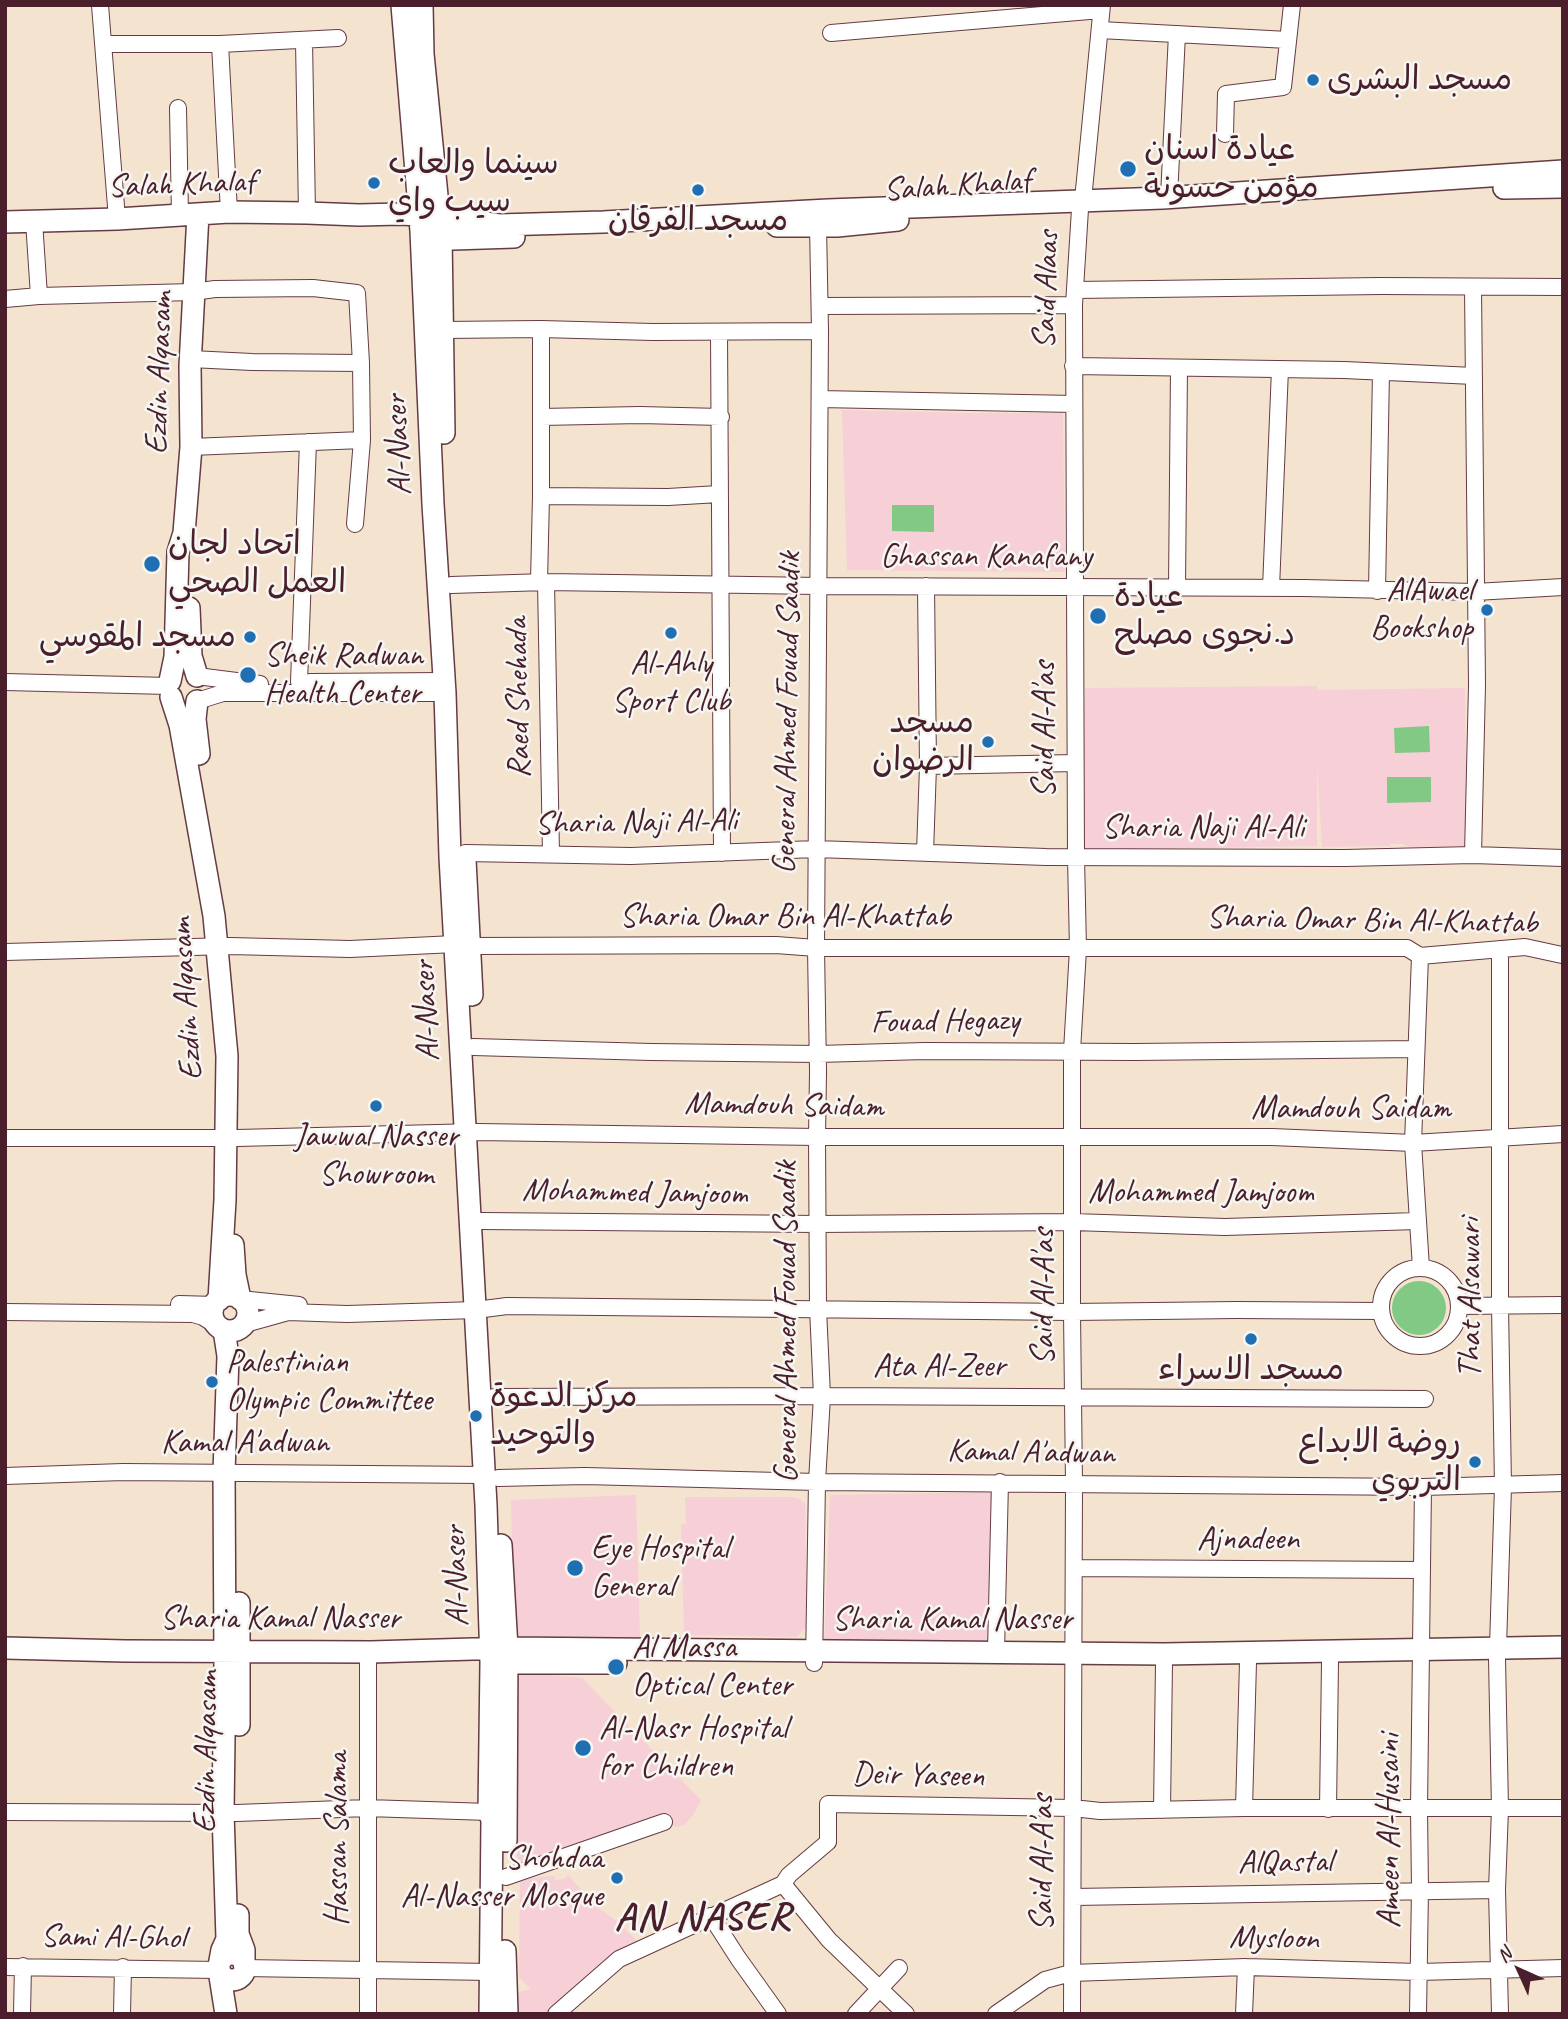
<!DOCTYPE html>
<meta charset="utf-8">
<style>
body{margin:0}
#map{position:relative;width:1568px;height:2019px;overflow:hidden;background:#f4e3ce;font-family:Caveat,sans-serif}
canvas{display:block}
.frame{position:absolute;inset:0;border:7px solid #4a1f2b;pointer-events:none}
.north{position:absolute;left:1484px;top:1935px;width:70px;height:70px;-webkit-text-stroke:5px #f6f6f2;paint-order:stroke;rotate:315deg;font-size:19px;font-weight:700;line-height:28px;text-align:center;color:#4a1f2b}
.north::after{content:'';display:block;margin:auto;width:24px;height:32px;background:#4a1f2b;clip-path:polygon(50% 0,100% 100%,50% 72%,0 100%)}
</style>
<div id="map">
<canvas width="1568" height="2019"></canvas>
<div class="frame"></div>
<div class="north">N</div>
</div>
<script>
const ctx = document.querySelector('canvas').getContext('2d');
ctx.lineJoin = 'round';
function fillPath(path, color) {
  ctx.fillStyle = color;
  ctx.fill(path, 'evenodd');
}
function shape(rows) {
  const path = new Path2D();
  for (const r of rows) {
    if (r.length === 3) {
      path.moveTo(r[0] + r[2], r[1]);
      path.arc(r[0], r[1], r[2], 0, 2 * Math.PI);
      continue;
    }
    path.moveTo(r[0], r[1]);
    for (let i = 2; i < r.length; i += 2) path.lineTo(r[i], r[i + 1]);
  }
  return path;
}
function trace(path, color, width, dash) {
  ctx.strokeStyle = color;
  ctx.lineWidth = width;
  ctx.lineCap = dash ? 'butt' : 'round';
  ctx.setLineDash(dash || []);
  ctx.stroke(path);
}
function label(font, color, halo, rows, align = 'center') {
  ctx.font = font + ' Caveat,"Playpen Sans Arabic",sans-serif';
  ctx.lineWidth = 5;
  ctx.setLineDash([]);
  ctx.textBaseline = 'middle';
  ctx.strokeStyle = halo;
  ctx.fillStyle = color;
  for (const [text, x, y, turn = 0] of rows) {
    ctx.save();
    ctx.translate(x, y);
    ctx.rotate((+turn || 0) * Math.PI / 180);
    ctx.textAlign = isNaN(turn) ? turn : align;
    if (halo) ctx.strokeText(text, 0, 0);
    ctx.fillText(text, 0, 0);
    ctx.restore();
  }
}
fillPath(shape([
 [842,410,970,413,1063,413,1065,572,847,570],
 [1317,686,1317,690,1465,688,1467,846,1409,847,1403,844,1390,844,1390,846,1322,847,1317,763,1317,846,1079,850,1085,688],
 [995,1492,990,1648,824,1647,830,1495],
 [636,1495,640,1639,514,1637,511,1500],
 [685,1497,789,1497,797,1498,805,1503,807,1626,796,1637,684,1635,681,1524,686,1524],
 [515,1672,582,1678,701,1800,693,1815,684,1825,676,1827,666,1820,517,1870],
 [568,1875,597,1907,618,1922,639,1943,553,2014,516,2014,516,1993,531,1989,519,1977,520,1879,554,1876,555,1880,564,1879]
]), '#f6cfd7');
fillPath(shape([
 [892,505,934,505,934,532,892,531],
 [1429,726,1430,752,1395,753,1394,728],
 [1387,777,1431,777,1431,802,1387,803],
 [1419,1308,27]
]), '#81c985');
const minor = shape([
 [100,5,117,219],
 [1100,30,1288,40],
 [831,33,1101,10],
 [304,41,307,213],
 [104,44,220,44,338,38],
 [220,44,229,212],
 [178,108,180,216],
 [1225,134,1226,94,1283,87,1292,5],
 [1169,197,1177,34],
 [34,221,39,296],
 [1473,287,1477,685,1473,855],
 [1075,290,1381,286,1563,287],
 [5,299,39,296,193,292,215,289,313,288,357,293,361,363,252,362,191,359],
 [820,306,1074,305],
 [443,330,541,329,653,332,820,331],
 [719,332,722,853],
 [1073,366,1344,370,1474,376],
 [820,399,1074,404],
 [541,417,640,415,721,417],
 [191,447,362,440],
 [541,496,668,497,719,494],
 [355,524,362,440,361,363],
 [539,582,541,496,541,329],
 [546,582,551,854],
 [451,585,546,582,819,586,1304,588,1475,592,1563,587],
 [1177,587,1179,368],
 [1271,588,1280,369],
 [1377,591,1381,372],
 [197,676,260,684],
 [5,682,169,686],
 [299,682,308,442],
 [310,682,444,681],
 [197,701,223,693,445,693],
 [928,766,1075,763],
 [465,853,631,856,816,849,1046,857,1345,858,1473,855,1563,858],
 [925,853,928,766,926,586],
 [5,952,230,946,350,949,455,944,471,946,776,945,816,948,1407,948,1420,956,1525,947,1562,955],
 [1420,956,1413,1143,1421,1268],
 [473,1047,651,1052,818,1054,925,1051,1135,1052,1416,1049],
 [5,1138,237,1138,477,1132,817,1137,1272,1137,1413,1143,1563,1134],
 [481,1221,818,1224,1073,1222,1225,1227,1417,1221],
 [1420,1307,39],
 [240,1299,299,1305],
 [179,1304,215,1305],
 [1459,1306,1563,1305],
 [5,1312,193,1314,203,1317,219,1327],
 [245,1324,288,1312,347,1314,476,1310,507,1306,1072,1312,1237,1310,1380,1311],
 [494,1397,822,1396,1425,1399],
 [5,1476,123,1472,485,1475],
 [498,1478,585,1476,817,1482,1423,1487,1563,1483],
 [1074,1568,1422,1570],
 [1498,1647,1503,1486,1500,1306,1500,949],
 [996,1652,1000,1482],
 [1497,1658,1500,1809,1497,1890,1500,2014],
 [1248,1662,1244,1808,1563,1808],
 [368,1663,368,2014],
 [814,1663,817,1482,822,1396,818,1308,817,1137,818,1072,816,948,820,331,818,225],
 [1328,1809,1330,1662],
 [1162,1810,1164,1663],
 [5,1812,237,1813,367,1808,489,1812],
 [506,1877,664,1822],
 [783,1884,829,1940,906,2014],
 [1074,1897,1497,1890],
 [711,1916,738,1958,778,2014],
 [5,1967,219,1970],
 [244,1968,491,1972],
 [22,2014,23,1966],
 [122,2014,123,1967],
 [556,2014,619,1959,783,1884,789,1875,828,1842,828,1804,1073,1808,1100,1811,1244,1808],
 [856,2014,899,1968],
 [996,2014,1045,1980,1071,1973,1246,1967,1419,1972,1563,1968],
 [1072,2014,1074,1484,1072,1312,1072,1051,1078,949,1076,857,1074,305,1080,209,1083,200,1102,5],
 [1244,2014,1246,1967],
 [1418,2014,1420,1889,1419,1809,1423,1487]
]);
const major = shape([
 [402,5,421,231,433,504,445,693,450,857,486,1505,491,1663,489,1812,492,1820,490,2014],
 [422,5,423,54,441,236,444,433],
 [1504,188,1563,187],
 [5,222,117,219,229,212,307,213,359,215,400,214,439,216,499,225,603,222,828,210,1163,198,1563,171],
 [777,226,837,226,898,220],
 [428,233,453,239,514,237],
 [189,608,191,656,197,676],
 [170,681,175,657,178,552,184,533,191,447,190,366,198,214],
 [171,697,180,725,214,916,227,1056,225,1200,219,1300],
 [197,701,195,719,199,754],
 [465,860,472,995],
 [233,1245,235,1275,240,1299],
 [230,1313,18],
 [501,1545,507,1648,506,1841],
 [5,1648,125,1651,371,1652,507,1648,1164,1654,1563,1647],
 [494,1663,616,1663],
 [239,1725,239,1603],
 [238,1915,238,1934,244,1950,244,1964],
 [505,1951,507,2014],
 [232,1967,13],
 [219,1966,222,1950,227,1939,223,1812,225,1662,224,1473,228,1356,224,1330],
 [219,1970,226,2014]
]);
trace(minor, '#643c43', 18);
trace(major, '#643c43', 24);
trace(minor, '#fff', 16);
trace(major, '#fff', 21);
for (const [x, y, r, color] of [
 [1313,80,7,"#1f6fb2"],
 [1128,169,9,"#1f6fb2"],
 [374,183,7,"#1f6fb2"],
 [698,190,7,"#1f6fb2"],
 [152,564,9,"#1f6fb2"],
 [1487,610,7,"#1f6fb2"],
 [1098,616,9,"#1f6fb2"],
 [671,633,7,"#1f6fb2"],
 [250,637,7,"#1f6fb2"],
 [248,675,9,"#1f6fb2"],
 [988,742,7,"#1f6fb2"],
 [376,1106,7,"#1f6fb2"],
 [1251,1339,7,"#1f6fb2"],
 [212,1382,7,"#1f6fb2"],
 [476,1416,7,"#1f6fb2"],
 [1475,1462,7,"#1f6fb2"],
 [575,1568,9,"#1f6fb2"],
 [616,1667,9,"#1f6fb2"],
 [583,1748,9,"#1f6fb2"],
 [617,1878,7,"#1f6fb2"]
]) {
  const dot = new Path2D();
  dot.arc(x, y, r, 0, 2 * Math.PI);
  ctx.fillStyle = color;
  ctx.fill(dot);
  trace(dot, '#f6f6f2', 2.5);
}
label('33px', '#4a1f2b', '#f6f6f2', [
 ["مسجد البشرى",1327,80],
 ["عيادة اسنان",1144,150],
 ["مؤمن حسونة",1144,188],
 ["سينما والعاب",388,164],
 ["سيب واي",388,202],
 ["مسجد الفرقان",698,221,"center"],
 ["اتحاد لجان",168,545],
 ["العمل الصحي",168,583],
 ["AlAwael",1473,591,"right"],
 ["Bookshop",1473,629,"right"],
 ["عيادة",1114,597],
 ["د.نجوى مصلح",1114,635],
 ["مسجد المقوسي",236,637,"right"],
 ["Sheik Radwan",264,656],
 ["Health Center",264,694],
 ["Al-Ahly",671,664,"center"],
 ["Sport Club",671,702,"center"],
 ["مسجد",974,723,"right"],
 ["الرضوان",974,761,"right"],
 ["Jawwal Nasser",376,1137,"center"],
 ["Showroom",376,1175,"center"],
 ["Palestinian",226,1363],
 ["Olympic Committee",226,1401],
 ["مسجد الاسراء",1251,1370,"center"],
 ["مركز الدعوة",490,1397],
 ["والتوحيد",490,1435],
 ["روضة الابداع",1461,1443,"right"],
 ["التربوي",1461,1481,"right"],
 ["Eye Hospital",591,1549],
 ["General",591,1587],
 ["Al Massa",632,1648],
 ["Optical Center",632,1686],
 ["Al-Nasr Hospital",599,1729],
 ["for Children",599,1767],
 ["Shohdaa",603,1859,"right"],
 ["Al-Nasser Mosque",603,1897,"right"]
], 'left');
label('33px', '#4a1f2b', '#f6f6f2', [
 ["Salah Khalaf",181,185,-2],
 ["Salah Khalaf",957,186,-4],
 ["Said Alaas",1047,290,-88],
 ["Ezdin Alqasam",160,373,-88],
 ["Al-Naser",399,445,-93],
 ["Ghassan Kanafany",986,557],
 ["Raed Shehada",519,698,-91],
 ["General Ahmed Fouad Saadik",788,713,-89],
 ["Said Al-A'as",1045,730,-90],
 ["Sharia Naji Al-Ali",636,823,-1],
 ["Sharia Naji Al-Ali",1203,828],
 ["Sharia Omar Bin Al-Khattab",785,917],
 ["Sharia Omar Bin Al-Khattab",1372,921,1],
 ["Ezdin Alqasam",187,999,-94],
 ["Al-Naser",427,1011,-93],
 ["Fouad Hegazy",945,1022,-1],
 ["Mamdouh Saidam",784,1106,1],
 ["Mamdouh Saidam",1351,1109],
 ["Mohammed Jamjoom",635,1193,1],
 ["Mohammed Jamjoom",1201,1193],
 ["Said Al-A'as",1044,1297,-90],
 ["That Alsawari",1471,1298,-90],
 ["General Ahmed Fouad Saadik",787,1322,-90],
 ["Ata Al-Zeer",939,1367],
 ["Kamal A'adwan",245,1443],
 ["Kamal A'adwan",1031,1453,1],
 ["Ajnadeen",1248,1540],
 ["Al-Naser",457,1576,-92],
 ["Sharia Kamal Nasser",280,1619],
 ["Sharia Kamal Nasser",952,1620],
 ["Ezdin Alqasam",207,1752,-89],
 ["Deir Yaseen",918,1776,1],
 ["Ameen Al-Husaini",1390,1831,-90],
 ["Hassan Salama",338,1839,-90],
 ["Said Al-A'as",1043,1863,-90],
 ["AlQastal",1285,1863,-1],
 ["Sami Al-Ghol",113,1938,1],
 ["Mysloon",1274,1939,1]
]);
ctx.letterSpacing = '2px';
label('bold 40px', '#4a1f2b', '#f6f6f2', [
 ["AN NASER",703,1919]
]);
ctx.letterSpacing = '0px';
</script>
